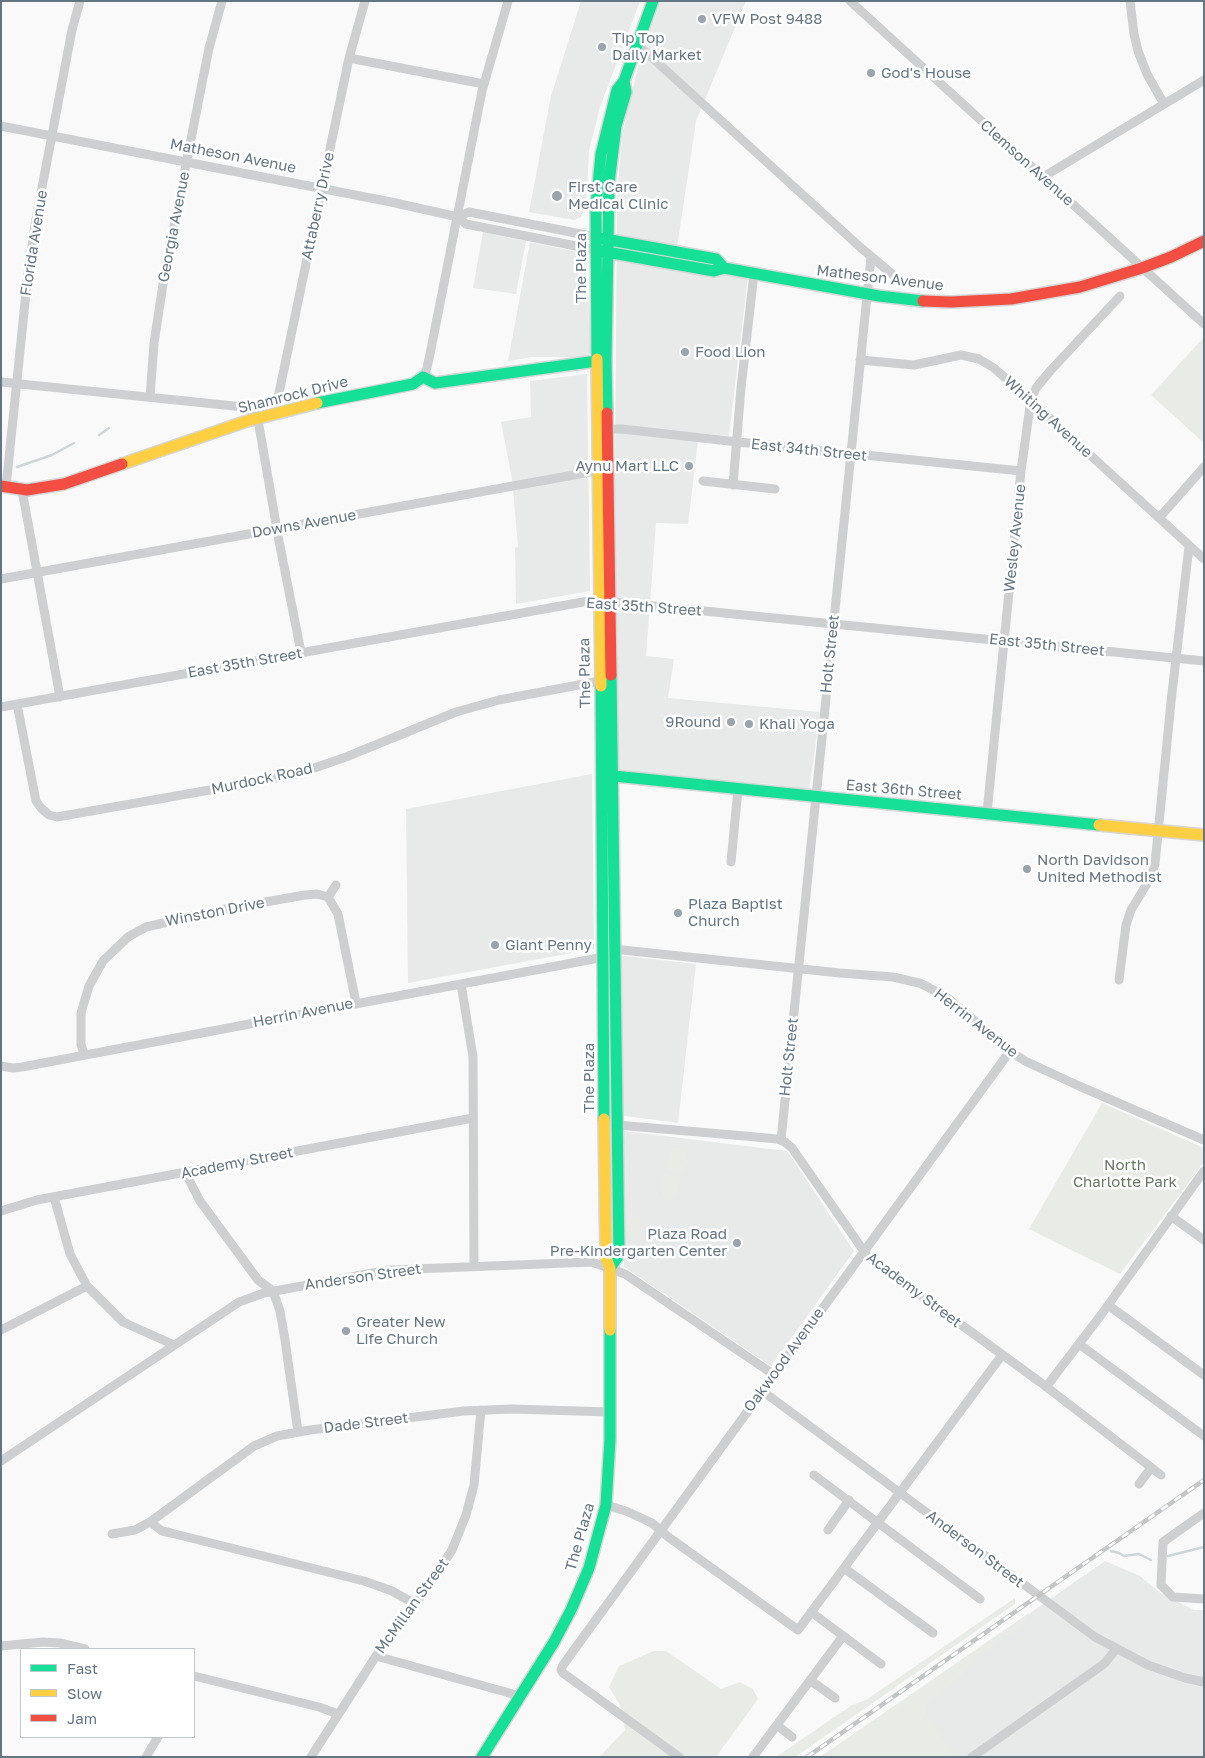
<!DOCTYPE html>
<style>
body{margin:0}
#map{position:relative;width:1205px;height:1758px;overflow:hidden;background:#f9f9f9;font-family:"Golos Text",sans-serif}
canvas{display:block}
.frame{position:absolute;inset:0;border:2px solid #657683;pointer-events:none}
.legend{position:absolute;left:20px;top:1648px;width:175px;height:90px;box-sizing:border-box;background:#fff;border:1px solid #c1c8cd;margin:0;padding:6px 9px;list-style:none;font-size:15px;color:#657683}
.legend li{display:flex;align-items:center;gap:10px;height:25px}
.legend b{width:25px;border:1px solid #c1c8cd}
</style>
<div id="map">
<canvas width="1205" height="1758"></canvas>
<div class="frame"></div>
<ul class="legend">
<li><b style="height:6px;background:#16e098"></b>Fast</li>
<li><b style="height:6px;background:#ffcf43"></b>Slow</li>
<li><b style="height:6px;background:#f24e42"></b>Jam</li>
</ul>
</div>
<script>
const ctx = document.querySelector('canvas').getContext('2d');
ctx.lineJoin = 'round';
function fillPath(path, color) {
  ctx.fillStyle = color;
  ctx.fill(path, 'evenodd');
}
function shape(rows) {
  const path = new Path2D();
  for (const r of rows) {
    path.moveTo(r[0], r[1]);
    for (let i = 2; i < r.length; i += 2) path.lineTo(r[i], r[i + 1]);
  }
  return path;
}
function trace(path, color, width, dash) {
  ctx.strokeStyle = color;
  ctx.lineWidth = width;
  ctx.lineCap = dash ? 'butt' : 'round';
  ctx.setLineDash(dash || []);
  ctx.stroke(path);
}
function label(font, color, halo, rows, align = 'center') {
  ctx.font = font + ' "Golos Text",sans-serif';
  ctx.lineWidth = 5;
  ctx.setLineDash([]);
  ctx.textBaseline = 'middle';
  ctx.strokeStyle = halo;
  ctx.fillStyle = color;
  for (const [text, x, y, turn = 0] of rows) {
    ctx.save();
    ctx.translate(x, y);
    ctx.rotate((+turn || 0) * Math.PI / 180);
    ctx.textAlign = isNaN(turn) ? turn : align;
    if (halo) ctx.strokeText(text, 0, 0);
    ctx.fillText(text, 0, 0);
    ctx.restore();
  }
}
fillPath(shape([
 [581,1,640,1,600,107,589,151,586,209,581,217,574,220,529,212,551,96],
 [661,1,746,1,696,121,675,261,748,276,729,436,699,433,688,524,656,523,646,656,674,659,668,698,820,712,809,791,770,784,692,780,610,772,614,610,617,200,622,135,641,54],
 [483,232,526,241,516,294,473,288],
 [530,242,578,252,586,259,592,349,591,353,586,357,532,357,508,361],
 [587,374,590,591,516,604,515,548,518,547,512,479,501,422,531,417,530,381],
 [592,774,594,949,408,983,406,809],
 [616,955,696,964,678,1123,611,1114],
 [624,1131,787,1151,854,1251,771,1366,624,1267],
 [1105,1561,1140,1576,1159,1592,1194,1610,1204,1610,1204,1757,866,1757,852,1737]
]), '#e8e9e9');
fillPath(shape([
 [1204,337,1204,443,1151,395],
 [1102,1103,1204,1148,1204,1162,1120,1274,1029,1229],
 [672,1147,681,1148,685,1152,688,1163,685,1166,686,1170,682,1172,667,1170],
 [665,1174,682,1178,678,1193,674,1197,665,1198,662,1195,663,1178],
 [642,1217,640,1231,642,1234,638,1238,632,1238,626,1231,627,1221,631,1218],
 [1015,1598,1015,1604,795,1757,776,1757,852,1705,866,1700],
 [1029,1613,1029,1620,971,1661,961,1676,928,1701,927,1715,953,1753,947,1757,820,1757],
 [654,1651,666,1651,721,1689,740,1682,753,1689,758,1699,716,1757,599,1757,625,1730,620,1705,609,1687,619,1666]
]), '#e8ebe6');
trace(shape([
 [99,435,109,428],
 [17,467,52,455,74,443],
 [1111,1551,1119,1553,1124,1556,1139,1554,1151,1560],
 [1168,1556,1204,1547]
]), '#ced6d9', 2.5);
const fast = shape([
 [599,238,716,259,724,268],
 [601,251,714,271,724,268,879,296,923,301],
 [597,359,596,206,601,154,617,90,624,81,653,1],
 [317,403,413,384,423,377,435,383,597,361],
 [607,413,606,361,609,183,616,126,626,92,624,81],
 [601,686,604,1119],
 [604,775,1099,825],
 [610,1268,619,1255,611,675],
 [482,1757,554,1642,571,1610,589,1568,606,1505,610,1439,610,1330]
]);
const slow = shape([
 [597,359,601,686],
 [122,464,247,421,317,403],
 [1099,825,1204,835],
 [604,1119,606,1258,610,1268,610,1330]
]);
const jam = shape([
 [923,301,951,302,1011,299,1080,287,1142,268,1171,257,1204,241],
 [607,413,611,675],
 [1,486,27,490,64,484,122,464]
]);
trace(fast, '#d5d6d7', 14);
trace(slow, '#d5d6d7', 14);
trace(jam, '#d5d6d7', 14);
trace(shape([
 [850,1,1204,324],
 [1130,1,1134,34,1138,51,1147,74,1164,104],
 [637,44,860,247,899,280],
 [349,58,484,84],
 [1,126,391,202,458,217,466,224,596,250],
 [1043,177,1204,80],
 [458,217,469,212,596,237],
 [860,360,914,365,961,355,979,359,994,368,1031,401,1204,559],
 [423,377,427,368,430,354,482,91,508,1],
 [1,382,244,407,256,415,258,420,279,541,301,652],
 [150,397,154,343,165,271,209,48,222,1],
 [275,412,349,58,365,1],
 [601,429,622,429,738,442,1021,471],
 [703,481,775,489],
 [733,485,741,388,754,273],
 [6,487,28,273,36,219,72,30,80,1],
 [22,490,60,697],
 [1159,518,1204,467],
 [1,579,601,470],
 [17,704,36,801,41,808,49,815,57,817,272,779,300,773,346,757,456,712,499,700,605,680],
 [1,707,594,600,1204,661],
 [987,813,1021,471,1031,399,1036,388,1051,370,1120,296],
 [731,862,738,789],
 [328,897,336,885],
 [613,949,840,973,893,977,919,983,926,986,949,999,1010,1051,1025,1061,1079,1086,1204,1140],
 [1119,980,1126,925,1131,910,1151,877,1155,864,1171,702,1189,546],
 [461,984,473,1057,474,1266],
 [84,1055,81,1044,81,1013,89,986,103,961,128,937,146,927,220,910,305,895,317,894,328,897,338,914,356,1003],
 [1,1066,13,1068,22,1067,604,957],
 [617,1125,745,1136,777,1139,785,1142,792,1148,868,1257,1040,1382,1161,1475],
 [781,1140,871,257],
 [185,1172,200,1201,258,1280,273,1291,280,1311,285,1340,298,1432],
 [54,1197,70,1254,87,1286,123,1322,174,1345],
 [1,1211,37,1200,473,1118],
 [1171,1216,1204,1240],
 [1108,1305,1204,1375],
 [1,1330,87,1286],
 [1079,1344,1204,1436],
 [1046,1387,1101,1315,1204,1171],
 [761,1390,1095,1637,1148,1665,1185,1678,1204,1682],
 [1,1461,239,1302,264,1293,389,1270,592,1262,625,1274,773,1374],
 [814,1475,980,1599],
 [1139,1484,1151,1468],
 [606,1505,626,1511,652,1523,667,1536,798,1630,1002,1355],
 [1204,1513,1163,1542,1161,1585,1173,1597,1204,1599],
 [150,1522,162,1531,171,1533,364,1581,392,1591,415,1604],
 [828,1530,849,1500],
 [112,1534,135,1530,150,1522,254,1446,277,1436,310,1430,464,1411,512,1409,610,1412],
 [844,1568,933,1633],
 [811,1612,881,1664],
 [1,1646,43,1642,60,1643,85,1649],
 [376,1656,520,1696],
 [194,1676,319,1707,338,1714],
 [810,1680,835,1698],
 [777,1725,792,1737],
 [146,1757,158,1737],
 [311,1757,376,1656,391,1634,425,1591,452,1550,466,1515,474,1485,481,1410],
 [679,1757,563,1673,561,1670,563,1665,1010,1051],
 [753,1757,843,1636],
 [972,1757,1094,1671,1105,1663,1116,1649]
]), '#cecfd0', 9);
trace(fast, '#16e098', 11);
trace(slow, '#ffcf43', 11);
trace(jam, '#f24e42', 11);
const rail = shape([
 [807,1757,1204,1480]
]);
trace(rail, '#c3c5c6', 4.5);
trace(rail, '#fff', 2.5, [8]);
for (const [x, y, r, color] of [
 [702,19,5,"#99a4ac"],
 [602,47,5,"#99a4ac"],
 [871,73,5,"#99a4ac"],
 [557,196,6,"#99a4ac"],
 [685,352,5,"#99a4ac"],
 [689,466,5,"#99a4ac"],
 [731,722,5,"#99a4ac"],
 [749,724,5,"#99a4ac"],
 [1027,869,5,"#99a4ac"],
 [678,913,5,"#99a4ac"],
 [495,945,5,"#99a4ac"],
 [737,1243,5,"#99a4ac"],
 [346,1331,5,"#99a4ac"]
]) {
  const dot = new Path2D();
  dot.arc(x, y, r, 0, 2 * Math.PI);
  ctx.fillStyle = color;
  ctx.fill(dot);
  trace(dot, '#fff', 2);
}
label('15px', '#657683', '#fff', [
 ["VFW Post 9488",712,19],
 ["Tip Top",612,38],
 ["Daily Market",612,55],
 ["God's House",881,73],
 ["First Care",568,187],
 ["Medical Clinic",568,204],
 ["Food Lion",695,352],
 ["Aynu Mart LLC",679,466,"right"],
 ["9Round",721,722,"right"],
 ["Khali Yoga",759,724],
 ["North Davidson",1037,860],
 ["United Methodist",1037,877],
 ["Plaza Baptist",688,904],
 ["Church",688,921],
 ["Giant Penny",505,945],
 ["Plaza Road",727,1234,"right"],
 ["Pre-Kindergarten Center",727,1251,"right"],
 ["Greater New",356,1322],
 ["Life Church",356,1339]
], 'left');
label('15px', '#657683', '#fff', [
 ["Matheson Avenue",233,156,11],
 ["Clemson Avenue",1027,163,42],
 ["Attaberry Drive",318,206,-78],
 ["Georgia Avenue",174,227,-79],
 ["Florida Avenue",34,243,-81],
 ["The Plaza",581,268,-90],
 ["Matheson Avenue",880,278,7],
 ["Shamrock Drive",293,395,-14],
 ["Whiting Avenue",1048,417,42],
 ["East 34th Street",809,450,6],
 ["Downs Avenue",304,524,-10],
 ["Wesley Avenue",1015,538,-84],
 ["East 35th Street",644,607,4],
 ["East 35th Street",1047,645,6],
 ["Holt Street",830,654,-84],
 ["East 35th Street",245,663,-10],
 ["The Plaza",585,673,-91],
 ["Murdock Road",262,779,-12],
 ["East 36th Street",904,790,5],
 ["Winston Drive",215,912,-11],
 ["Herrin Avenue",303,1013,-11],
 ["Herrin Avenue",976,1023,38],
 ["Holt Street",789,1057,-84],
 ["The Plaza",589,1078,-90],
 ["Academy Street",237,1163,-11],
 ["Anderson Street",363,1277,-8],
 ["Academy Street",914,1290,37],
 ["Oakwood Avenue",784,1360,-54],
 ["Dade Street",366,1423,-7],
 ["The Plaza",580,1537,-74],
 ["Anderson Street",975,1549,37],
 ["McMillan Street",412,1606,-54]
]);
label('15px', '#687a64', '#fff', [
 ["North",1125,1165],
 ["Charlotte Park",1125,1182]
]);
</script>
